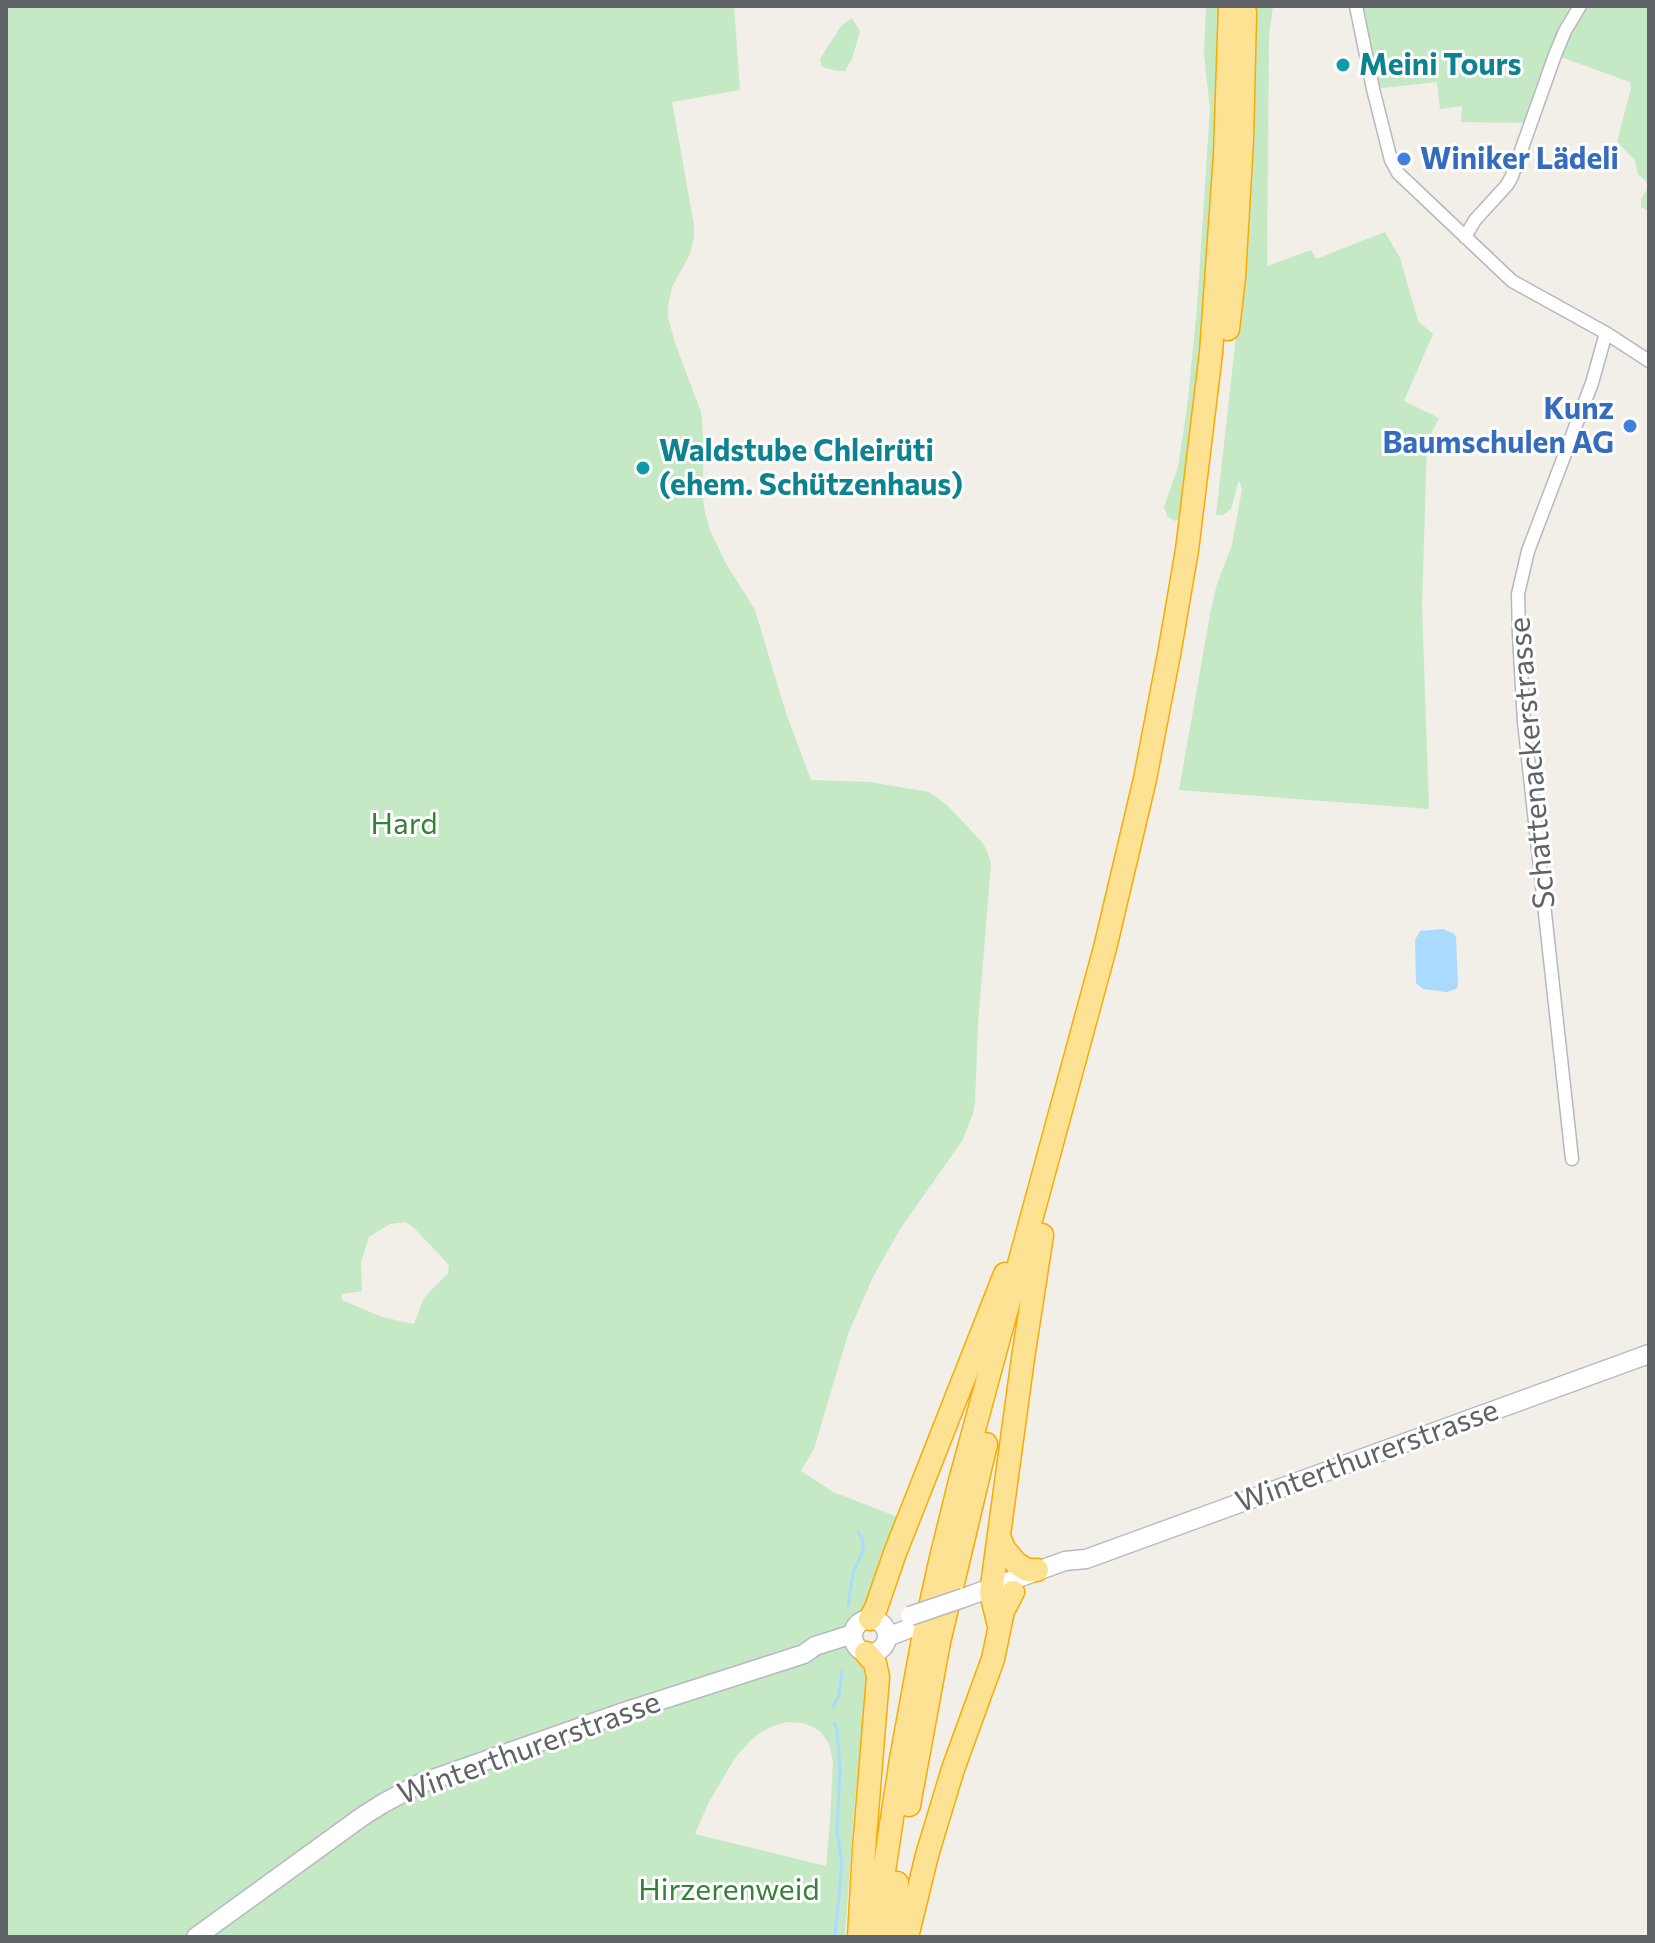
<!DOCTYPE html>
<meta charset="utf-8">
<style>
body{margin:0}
#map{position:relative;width:1655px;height:1943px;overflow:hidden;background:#f1efe8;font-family:Commissioner,sans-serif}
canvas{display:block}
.frame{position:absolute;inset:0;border:8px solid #5f6368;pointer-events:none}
</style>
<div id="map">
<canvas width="1655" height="1943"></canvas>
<div class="frame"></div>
</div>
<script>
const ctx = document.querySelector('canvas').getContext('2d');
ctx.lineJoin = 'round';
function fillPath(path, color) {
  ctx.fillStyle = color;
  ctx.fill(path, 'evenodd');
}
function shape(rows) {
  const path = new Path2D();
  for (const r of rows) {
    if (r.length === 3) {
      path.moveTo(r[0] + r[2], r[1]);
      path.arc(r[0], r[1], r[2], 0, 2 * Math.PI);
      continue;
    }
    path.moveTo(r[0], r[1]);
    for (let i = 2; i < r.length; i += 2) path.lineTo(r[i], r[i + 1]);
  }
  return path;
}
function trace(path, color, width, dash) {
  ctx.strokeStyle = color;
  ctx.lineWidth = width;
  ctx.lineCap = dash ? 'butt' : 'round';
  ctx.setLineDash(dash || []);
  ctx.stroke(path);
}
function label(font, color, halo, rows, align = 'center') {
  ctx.font = font + ' Commissioner,sans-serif';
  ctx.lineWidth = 6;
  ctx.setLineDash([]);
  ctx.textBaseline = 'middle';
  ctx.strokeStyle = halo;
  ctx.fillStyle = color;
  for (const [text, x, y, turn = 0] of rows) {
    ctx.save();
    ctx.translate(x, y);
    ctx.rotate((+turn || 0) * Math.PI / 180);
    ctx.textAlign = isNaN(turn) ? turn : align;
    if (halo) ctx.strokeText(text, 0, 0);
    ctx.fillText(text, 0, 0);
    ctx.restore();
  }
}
fillPath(shape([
 [6,6,734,6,740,90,672,102,694,225,694,236,690,254,672,287,668,307,668,317,675,343,701,412,704,448,702,493,705,512,710,530,725,562,755,610,786,713,811,780,870,782,929,792,947,805,982,842,987,851,991,864,978,1024,975,1102,973,1114,962,1141,900,1229,873,1277,848,1334,814,1449,801,1471,833,1492,903,1519,864,1613,849,1624,854,1630,853,1639,867,1672,853,1823,845,1937,6,1937],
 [406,1222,416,1230,449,1265,448,1273,424,1298,414,1324,382,1317,342,1300,342,1294,362,1291,361,1262,369,1237,390,1224],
 [786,1722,803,1723,813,1727,821,1732,829,1744,833,1761,830,1823,826,1866,695,1834,709,1802,735,1758,751,1740,760,1733,773,1726],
 [1206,6,1222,6,1209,281,1182,517,1175,521,1168,517,1164,507,1178,467,1187,408,1197,308,1210,109,1204,54],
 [1253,6,1273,6,1269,36,1267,266,1311,250,1316,259,1385,232,1400,258,1418,321,1433,334,1404,401,1439,418,1427,442,1422,606,1429,809,1179,790,1211,609,1217,584,1232,545,1242,489,1239,480,1231,509,1223,515,1216,515,1238,319],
 [1356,6,1649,6,1649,211,1641,207,1641,199,1648,188,1647,182,1638,174,1635,160,1617,142,1631,88,1630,82,1555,55,1530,123,1461,122,1462,106,1440,109,1437,82,1373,89],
 [852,18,860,31,852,59,845,71,838,71,822,67,820,60,823,54,841,26]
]), '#c5e8c5');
fillPath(shape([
 [1443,929,1453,933,1456,937,1458,986,1456,989,1447,992,1423,989,1416,983,1415,940,1420,931]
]), '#aadaff');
trace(shape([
 [848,1605,853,1573,863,1551,863,1541,858,1532],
 [833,1707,839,1695,842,1672],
 [834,1723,837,1729,840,1769,837,1831,842,1863,835,1937]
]), '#aadaff', 3);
const street = shape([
 [1356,6,1373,89,1391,160,1398,173,1512,281,1606,333,1649,361],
 [1465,237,1475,220,1507,185,1512,176,1555,55,1565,31,1580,6],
 [1572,1159,1524,722,1519,635,1518,594,1528,551,1592,383,1606,333]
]);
const secondary = shape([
 [963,1598,1065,1561,1086,1559,1649,1354],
 [870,1636,17],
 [887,1637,908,1629],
 [196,1937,363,1816,382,1804,419,1784,624,1712,804,1654,815,1646,853,1634]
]);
const highway = shape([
 [1228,329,1234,277,1242,140,1245,12],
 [999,1536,1004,1549,1016,1563,1027,1570,1037,1570],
 [870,1619,876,1608,895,1553,1005,1274],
 [999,1626,991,1593,1023,1358,1042,1235],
 [909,1805,939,1642,986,1444],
 [859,1937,864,1849,878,1677,875,1663,866,1653],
 [874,1937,901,1759,923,1639,940,1562,960,1481,1105,948,1145,779,1170,649,1187,550,1211,353,1225,155,1230,6],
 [889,1937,897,1883],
 [907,1937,927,1855,953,1769,993,1659,1003,1611,1013,1592]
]);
trace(street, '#b5b8bc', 15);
trace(secondary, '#b6babf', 21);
trace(highway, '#f9ab00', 25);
trace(street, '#fff', 12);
trace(secondary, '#fff', 18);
trace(highway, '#fde293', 22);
const secondaryBridge = shape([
 [910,1616,963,1598]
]);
trace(secondaryBridge, '#b6babf', 21, []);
trace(secondaryBridge, '#fff', 18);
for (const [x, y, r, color] of [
 [1343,65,8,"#0f9aa8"],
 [1404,159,8,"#3f7fe0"],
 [1630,426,8,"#3f7fe0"],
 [643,468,8,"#0f9aa8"]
]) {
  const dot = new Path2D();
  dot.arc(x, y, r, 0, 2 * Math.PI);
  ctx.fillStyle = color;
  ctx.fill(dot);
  trace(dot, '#fff', 3);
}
label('bold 30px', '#0d838f', '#fff', [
 ["Meini Tours",1359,65],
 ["Waldstube Chleirüti",659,451],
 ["(ehem. Schützenhaus)",659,485]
], 'left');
label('bold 30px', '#366cbe', '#fff', [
 ["Winiker Lädeli",1420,159],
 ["Kunz",1614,409,"right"],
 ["Baumschulen AG",1614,443,"right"]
], 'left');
label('30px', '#5f6368', '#fff', [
 ["Schattenackerstrasse",1532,763,-95],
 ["Winterthurerstrasse",1367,1456,-20],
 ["Winterthurerstrasse",529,1748,-20]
]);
label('30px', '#348238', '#fff', [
 ["Hard",404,824],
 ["Hirzerenweid",729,1890]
]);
</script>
